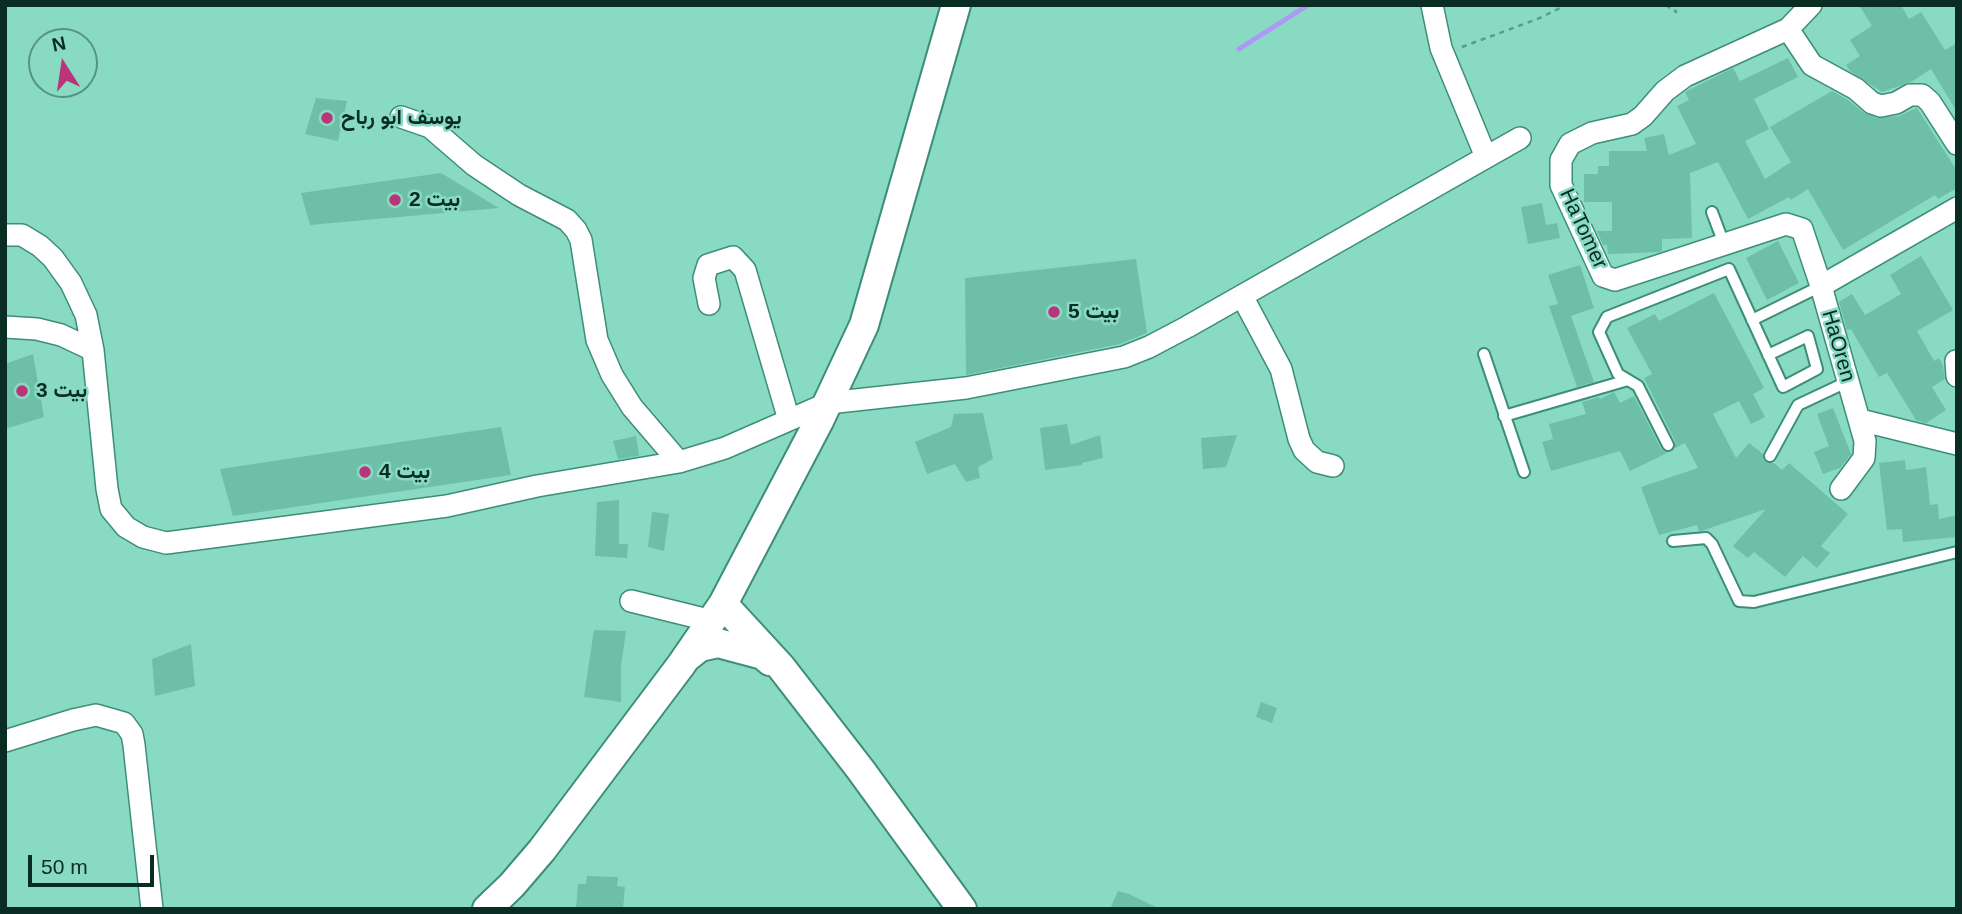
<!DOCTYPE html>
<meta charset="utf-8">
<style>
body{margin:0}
#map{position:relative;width:1962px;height:914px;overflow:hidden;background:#89dac2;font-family:Helvetica,sans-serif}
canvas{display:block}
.frame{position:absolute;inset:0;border:7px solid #092c23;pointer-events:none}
.north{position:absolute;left:28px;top:28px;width:70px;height:70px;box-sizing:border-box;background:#89dac2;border:2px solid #569482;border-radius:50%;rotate:348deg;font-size:19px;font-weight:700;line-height:28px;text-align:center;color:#092c23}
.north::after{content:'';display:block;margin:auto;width:24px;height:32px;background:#b93479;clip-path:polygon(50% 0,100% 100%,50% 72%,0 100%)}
.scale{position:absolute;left:28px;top:855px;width:126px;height:32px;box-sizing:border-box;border:4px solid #092c23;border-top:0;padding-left:9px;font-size:21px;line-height:24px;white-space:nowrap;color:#092c23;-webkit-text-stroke:5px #89dac2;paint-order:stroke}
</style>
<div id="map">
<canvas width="1962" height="914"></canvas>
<div class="frame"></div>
<div class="north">N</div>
<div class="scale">50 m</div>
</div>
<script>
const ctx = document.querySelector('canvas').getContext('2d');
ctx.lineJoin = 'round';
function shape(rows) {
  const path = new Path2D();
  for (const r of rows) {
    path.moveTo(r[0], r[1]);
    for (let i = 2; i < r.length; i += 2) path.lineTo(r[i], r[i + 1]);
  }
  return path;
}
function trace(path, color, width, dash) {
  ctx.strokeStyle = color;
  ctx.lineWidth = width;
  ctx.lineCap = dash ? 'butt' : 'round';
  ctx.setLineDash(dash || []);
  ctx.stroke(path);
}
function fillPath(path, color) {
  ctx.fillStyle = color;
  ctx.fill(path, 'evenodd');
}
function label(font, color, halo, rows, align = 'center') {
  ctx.font = font + ' Helvetica,Vazirmatn,sans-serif';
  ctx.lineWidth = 5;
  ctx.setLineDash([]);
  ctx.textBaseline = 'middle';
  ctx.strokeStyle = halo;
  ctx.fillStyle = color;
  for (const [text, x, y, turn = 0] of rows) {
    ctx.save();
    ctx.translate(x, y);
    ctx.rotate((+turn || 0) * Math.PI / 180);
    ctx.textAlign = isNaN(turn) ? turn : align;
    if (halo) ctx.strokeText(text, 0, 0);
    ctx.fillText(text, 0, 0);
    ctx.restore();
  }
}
trace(shape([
 [1239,49,1308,5]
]), '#ad98f6', 5);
fillPath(shape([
 [1859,5,1901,5,1909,19,1921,12,1945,50,1957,43,1957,112,1931,69,1911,82,1882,92,1850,71,1846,65,1860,56,1850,40,1872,26],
 [1788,58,1798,77,1754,99,1769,129,1745,141,1765,179,1791,162,1770,127,1832,91,1848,100,1864,113,1877,118,1899,116,1917,108,1957,171,1957,188,1938,199,1935,195,1843,250,1808,189,1791,200,1789,197,1748,219,1718,162,1690,173,1692,238,1662,239,1662,251,1659,252,1608,254,1607,245,1603,245,1597,231,1612,231,1612,202,1584,202,1584,174,1598,174,1598,166,1609,166,1609,151,1647,151,1644,138,1664,134,1669,155,1696,144,1677,106,1689,100,1685,92,1733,68,1740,81],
 [316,98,347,101,338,141,305,134],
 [441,173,499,208,310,225,301,193],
 [1542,203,1546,225,1557,223,1560,238,1528,244,1521,207],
 [1778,241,1799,283,1767,300,1746,258],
 [1921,256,1953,310,1917,331,1934,361,1939,358,1943,366,1945,379,1932,387,1946,410,1926,423,1916,420,1887,373,1879,377,1851,329,1847,330,1839,302,1852,294,1865,315,1901,294,1890,275],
 [1136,259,1147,333,1120,344,966,375,965,278],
 [1580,265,1594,308,1571,316,1594,382,1577,387,1549,306,1558,304,1548,275],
 [1714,293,1764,388,1753,394,1765,417,1751,424,1739,401,1713,414,1736,458,1749,443,1763,454,1763,459,1767,463,1774,463,1782,470,1789,463,1848,514,1821,546,1830,553,1817,568,1803,556,1785,577,1754,552,1748,558,1733,546,1766,509,1701,531,1699,531,1697,525,1659,535,1641,487,1698,468,1685,443,1675,448,1675,441,1644,378,1652,374,1627,328,1655,314,1659,321],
 [33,354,44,417,5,429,5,364],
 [1614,392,1620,403,1634,396,1661,449,1667,453,1630,471,1620,451,1551,471,1542,442,1553,439,1549,424,1586,414,1582,402,1599,397,1600,399],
 [1833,408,1851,454,1840,468,1823,474,1814,452,1829,446,1817,414],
 [983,413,993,459,978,467,980,478,966,482,955,464,927,474,915,442,951,427,954,414],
 [1067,424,1071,445,1100,435,1103,458,1082,463,1082,465,1045,470,1040,428],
 [501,427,511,475,233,516,220,469],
 [1237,435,1226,467,1203,469,1201,438],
 [636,436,639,456,618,459,613,441],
 [1905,460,1906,470,1926,467,1930,505,1938,504,1939,519,1957,515,1957,537,1903,542,1902,529,1887,530,1879,463],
 [619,500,619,544,628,544,627,558,595,556,597,502],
 [652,512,669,514,664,551,648,547],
 [594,630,626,631,621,666,621,702,584,697],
 [191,644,195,686,155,696,152,659],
 [1261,702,1277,708,1272,723,1256,717],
 [587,876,618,877,617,886,625,887,623,909,576,909,578,884,586,884],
 [1118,891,1129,894,1160,909,1110,909]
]), '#6ebfa7');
const lane = shape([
 [1712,212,1724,244],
 [1752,320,1821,286],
 [1484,354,1524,472],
 [1504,416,1628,380],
 [1668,445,1638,386,1618,374,1599,332,1607,317,1729,269,1783,387,1817,369,1808,336,1768,355],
 [1770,456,1798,405,1849,381],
 [1673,541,1706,538,1712,544,1739,601,1754,602,1957,552]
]);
const street = shape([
 [1432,5,1441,48,1486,157],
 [1788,29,1811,5],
 [401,117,430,127,474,165,519,195,567,220,576,230,581,240,597,340,612,375,632,407,679,462],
 [5,235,22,235,40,246,53,258,71,283,86,315,93,350,107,489,111,509,126,527,143,537,166,543,447,506,537,486,679,462,725,448,828,403,966,388,1124,357,1149,347,1187,327,1520,138],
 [1821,286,1802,229,1786,224,1615,280,1603,276,1561,185,1561,160,1570,144,1592,133,1632,124,1643,116,1665,91,1685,76,1788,29,1812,65,1856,89,1872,103,1881,106,1896,103,1910,95,1922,95,1930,102,1957,144],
 [1242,296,1281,369,1299,439,1304,450,1317,462,1333,466],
 [709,304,704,278,708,265,733,257,745,270,789,420],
 [5,327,37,329,61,335,93,350],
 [1956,361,1957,376],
 [1860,420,1957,444],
 [1841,489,1864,458,1865,441,1821,286,1957,208],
 [631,601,712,621],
 [5,741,73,720,96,715,124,723,132,734,134,745,152,909]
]);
const secondary = shape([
 [723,604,781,667,860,769,962,909],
 [686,658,700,647,718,643,763,655,770,661],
 [487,909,512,885,542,850,681,665,723,604,819,421,864,325,956,5]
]);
trace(lane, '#3c8e78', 14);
trace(street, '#3c8e78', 24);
trace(secondary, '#3c8e78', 32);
trace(shape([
 [1666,5,1676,12,1673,5],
 [1462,47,1540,18,1566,5]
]), '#5b9c89', 2.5, [5, 5]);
trace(lane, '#fff', 10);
trace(street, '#fff', 21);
trace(secondary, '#fff', 28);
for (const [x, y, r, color] of [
 [327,118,7,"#b93479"],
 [395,200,7,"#b93479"],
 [1054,312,7,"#b93479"],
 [22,391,7,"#b93479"],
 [365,472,7,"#b93479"]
]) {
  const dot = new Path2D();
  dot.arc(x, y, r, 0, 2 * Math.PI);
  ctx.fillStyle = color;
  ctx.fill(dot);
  trace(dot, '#89dac2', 2.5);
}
label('bold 21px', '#092c23', '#89dac2', [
 ["يوسف ابو رباح",341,118],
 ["بيت 2",409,200],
 ["بيت 5",1068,312],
 ["بيت 3",36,391],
 ["بيت 4",379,472]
], 'left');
label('21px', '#092c23', '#89dac2', [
 ["HaTomer",1583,229,65],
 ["HaOren",1838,346,74]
]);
</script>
